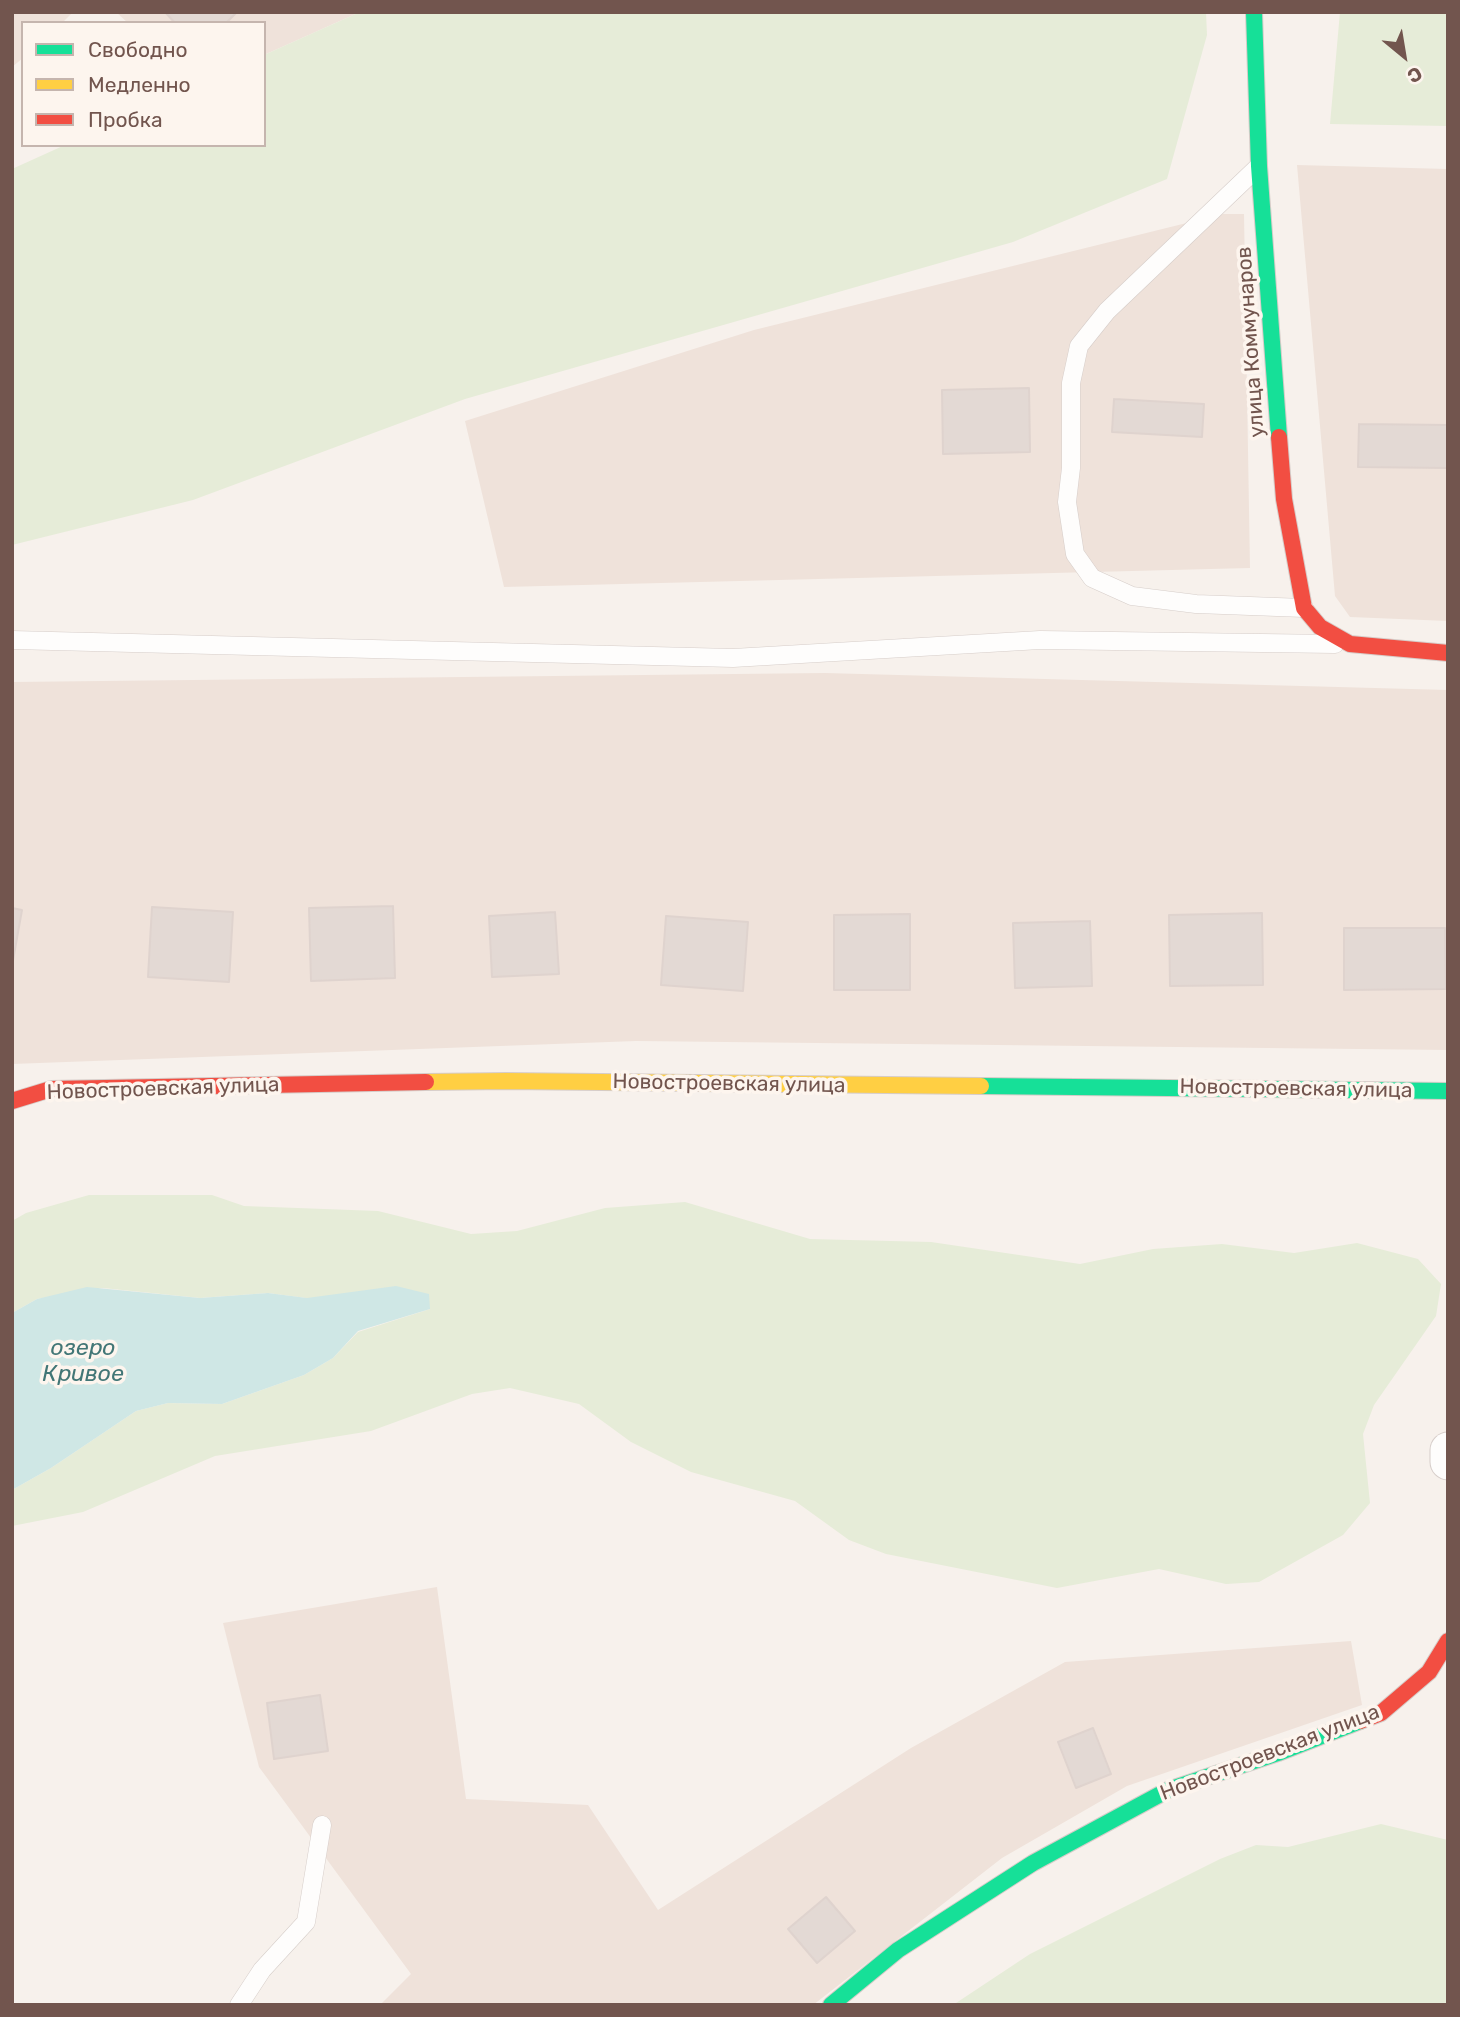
<!DOCTYPE html>
<meta charset="utf-8">
<style>
body{margin:0}
#map{position:relative;width:1460px;height:2017px;overflow:hidden;background:#f7f1ec;font-family:Rubik,sans-serif}
canvas{display:block}
.frame{position:absolute;inset:0;border:14px solid #72554e;pointer-events:none}
.legend{position:absolute;left:21px;top:21px;width:245px;height:126px;box-sizing:border-box;background:#fdf5ee;border:2px solid #c5b5ae;margin:0;padding:9px 12px;list-style:none;font-size:21px;color:#72554e}
.legend li{display:flex;align-items:center;gap:14px;height:35px}
.legend b{width:35px;border:2px solid #c5b5ae}
.north{position:absolute;left:1369px;top:21px;width:70px;height:70px;-webkit-text-stroke:5px #fdf5ee;paint-order:stroke;rotate:150deg;font-size:19px;font-weight:700;line-height:28px;text-align:center;color:#72554e}
.north::after{content:'';display:block;margin:auto;width:24px;height:32px;background:#72554e;clip-path:polygon(50% 0,100% 100%,50% 72%,0 100%)}
</style>
<div id="map">
<canvas width="1460" height="2017"></canvas>
<div class="frame"></div>
<ul class="legend">
<li><b style="height:9px;background:#16e098"></b>Свободно</li>
<li><b style="height:9px;background:#ffcf43"></b>Медленно</li>
<li><b style="height:9px;background:#f24e42"></b>Пробка</li>
</ul>
<div class="north">С</div>
</div>
<script>
const ctx = document.querySelector('canvas').getContext('2d');
ctx.lineJoin = 'round';
function fillPath(path, color) {
  ctx.fillStyle = color;
  ctx.fill(path, 'evenodd');
}
function shape(rows) {
  const path = new Path2D();
  for (const r of rows) {
    path.moveTo(r[0], r[1]);
    for (let i = 2; i < r.length; i += 2) path.lineTo(r[i], r[i + 1]);
  }
  return path;
}
function trace(path, color, width, dash) {
  ctx.strokeStyle = color;
  ctx.lineWidth = width;
  ctx.lineCap = dash ? 'butt' : 'round';
  ctx.setLineDash(dash || []);
  ctx.stroke(path);
}
function label(font, color, halo, rows, align = 'center') {
  ctx.font = font + ' Rubik,sans-serif';
  ctx.lineWidth = 7;
  ctx.setLineDash([]);
  ctx.textBaseline = 'middle';
  ctx.strokeStyle = halo;
  ctx.fillStyle = color;
  for (const [text, x, y, turn = 0] of rows) {
    ctx.save();
    ctx.translate(x, y);
    ctx.rotate((+turn || 0) * Math.PI / 180);
    ctx.textAlign = isNaN(turn) ? turn : align;
    if (halo) ctx.strokeText(text, 0, 0);
    ctx.fillText(text, 0, 0);
    ctx.restore();
  }
}
fillPath(shape([
 [12,12,73,12,62,23,23,23,23,58,12,67],
 [116,12,360,12,264,55,264,23,128,23],
 [1297,165,1448,169,1448,621,1350,617,1335,596],
 [1223,214,1244,214,1250,568,504,587,465,421,754,330],
 [825,673,1448,690,1448,1050,636,1041,12,1064,12,682],
 [437,1587,466,1799,588,1805,658,1910,911,1748,1065,1662,1351,1641,1362,1705,1127,1786,1002,1858,813,2005,380,2005,411,1974,259,1767,223,1623]
]), '#efe2da');
fillPath(shape([
 [360,12,1206,12,1207,35,1167,179,1013,242,465,399,193,500,12,545,12,169,65,145,264,145,264,55],
 [1340,12,1448,12,1448,126,1330,124],
 [89,1195,212,1195,244,1206,378,1211,471,1234,517,1231,605,1208,685,1202,810,1239,931,1242,1080,1264,1153,1249,1222,1244,1294,1253,1357,1243,1418,1259,1441,1284,1436,1316,1374,1405,1363,1434,1370,1503,1343,1535,1259,1582,1226,1584,1159,1569,1057,1588,886,1554,849,1540,795,1501,691,1472,631,1442,579,1404,510,1388,472,1394,371,1431,215,1456,83,1512,12,1526,12,1490,51,1468,136,1411,168,1403,222,1404,304,1375,333,1358,358,1332,430,1309,324,1298,306,1298,268,1293,200,1298,103,1288,37,1299,12,1313,12,1221,26,1213],
 [1381,1824,1448,1840,1448,2005,953,2005,1030,1954,1220,1859,1256,1845,1288,1847]
]), '#e6ecd8');
fillPath(shape([
 [396,1286,429,1294,430,1309,358,1331,333,1358,304,1375,222,1404,168,1403,136,1411,51,1468,12,1490,12,1313,37,1299,87,1287,200,1298,268,1293,307,1298]
]), '#cfe7e5');
const building = shape([
 [165,12,237,12,226,23,175,23,165,12],
 [1029,388,1030,452,943,454,942,390,1029,388],
 [1114,399,1204,404,1202,437,1112,432,1114,399],
 [1359,424,1448,425,1448,468,1358,467,1359,424],
 [393,906,395,978,311,981,309,908,393,906],
 [152,907,233,912,229,982,148,977,152,907],
 [12,908,22,910,12,966,12,908],
 [555,912,559,974,492,977,489,916,555,912],
 [1262,913,1263,985,1170,986,1169,915,1262,913],
 [910,914,910,990,834,990,834,915,910,914],
 [666,916,748,922,743,991,661,985,666,916],
 [1090,921,1092,986,1015,988,1013,923,1090,921],
 [1344,928,1445,928,1446,989,1344,990,1344,928],
 [320,1695,328,1751,274,1759,267,1703,320,1695],
 [1093,1728,1111,1774,1076,1788,1058,1742,1093,1728],
 [826,1897,855,1931,817,1963,788,1929,826,1897]
]);
fillPath(building, '#e3d9d4');
trace(building, '#dfd3ce', 2);
const lane = shape([
 [1257,168,1107,311,1079,346,1071,383,1071,468,1067,502,1075,554,1092,578,1132,596,1196,604,1304,608],
 [12,640,733,658,1040,640,1335,644],
 [239,2005,262,1970,306,1922,322,1825]
]);
const street = shape([
 [1448,1450,1448,1462]
]);
const fast = shape([
 [1254,12,1259,166,1279,437],
 [981,1086,1448,1091],
 [831,2005,898,1950,1033,1863,1168,1790,1278,1753,1360,1721]
]);
const slow = shape([
 [426,1082,506,1081,981,1086]
]);
const jam = shape([
 [1279,437,1284,499,1304,608,1320,627,1350,644,1448,653],
 [12,1101,51,1089,426,1082],
 [1360,1721,1381,1713,1429,1672,1448,1641]
]);
trace(lane, '#d6cdc9', 19);
trace(street, '#d6cdc9', 37);
trace(fast, '#d6ccc8', 18);
trace(slow, '#d6ccc8', 18);
trace(jam, '#d6ccc8', 18);
trace(lane, '#fefdfc', 18);
trace(street, '#fefdfc', 35);
trace(fast, '#16e098', 16);
trace(slow, '#ffcf43', 16);
trace(jam, '#f24e42', 16);
label('21px', '#72554e', '#fdf5ee', [
 ["улица Коммунаров",1251,342,-94],
 ["Новостроевская улица",729,1084,1],
 ["Новостроевская улица",163,1089,-2],
 ["Новостроевская улица",1296,1089,1],
 ["Новостроевская улица",1270,1753,-21]
]);
label('italic 23px', '#427676', '#fdf5ee', [
 ["озеро",83,1348],
 ["Кривое",83,1374]
]);
</script>
